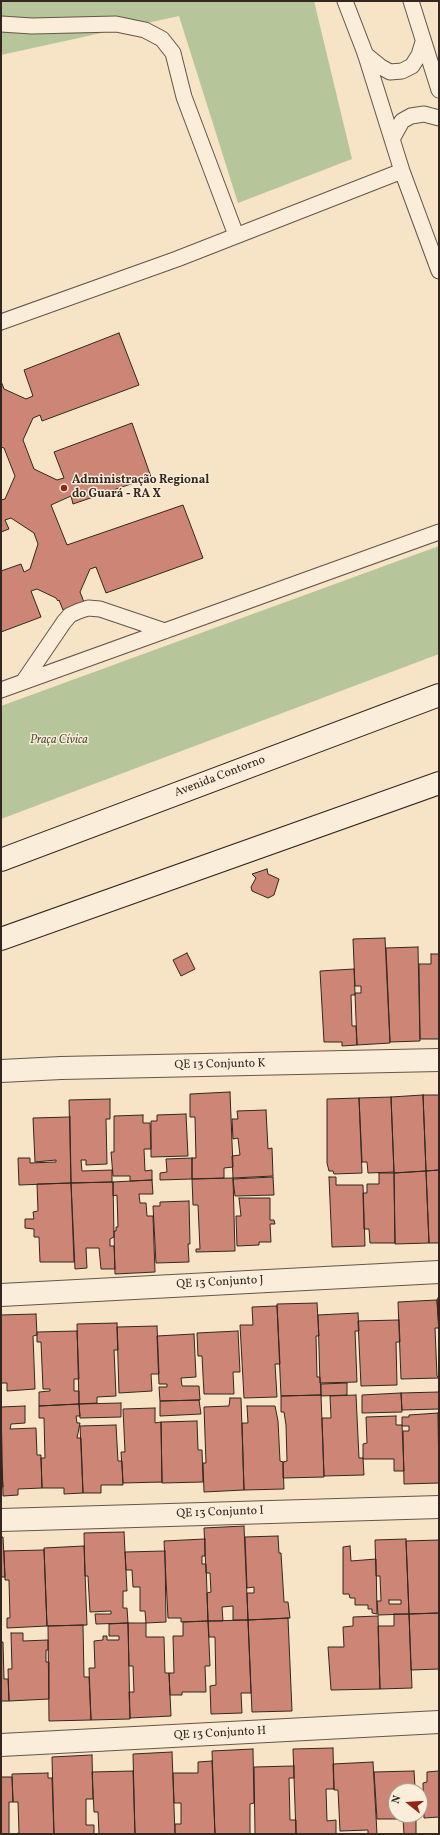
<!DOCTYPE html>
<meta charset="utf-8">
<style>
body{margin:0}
#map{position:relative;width:440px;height:1835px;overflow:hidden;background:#f7e3c6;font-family:Vollkorn,serif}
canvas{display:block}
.frame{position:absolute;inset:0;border:2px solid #33271f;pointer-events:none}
.north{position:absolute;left:388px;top:1783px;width:40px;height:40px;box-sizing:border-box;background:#faedda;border:1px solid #aa9e8f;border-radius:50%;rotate:287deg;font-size:11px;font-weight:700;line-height:16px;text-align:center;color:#33271f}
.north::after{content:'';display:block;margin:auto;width:14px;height:18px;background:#8f2418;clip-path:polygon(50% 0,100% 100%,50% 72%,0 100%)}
</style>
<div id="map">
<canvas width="440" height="1835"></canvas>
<div class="frame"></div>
<div class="north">N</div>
</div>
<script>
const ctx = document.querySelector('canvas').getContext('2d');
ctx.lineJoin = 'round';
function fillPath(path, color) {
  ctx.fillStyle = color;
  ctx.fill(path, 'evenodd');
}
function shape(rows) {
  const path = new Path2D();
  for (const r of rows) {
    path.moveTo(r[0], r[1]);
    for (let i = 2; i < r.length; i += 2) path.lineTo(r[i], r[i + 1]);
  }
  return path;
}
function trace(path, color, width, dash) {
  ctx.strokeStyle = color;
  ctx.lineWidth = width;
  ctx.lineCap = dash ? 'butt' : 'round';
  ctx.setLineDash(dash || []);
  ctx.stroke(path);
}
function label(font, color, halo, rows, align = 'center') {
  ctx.font = font + ' Vollkorn,serif';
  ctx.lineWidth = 3;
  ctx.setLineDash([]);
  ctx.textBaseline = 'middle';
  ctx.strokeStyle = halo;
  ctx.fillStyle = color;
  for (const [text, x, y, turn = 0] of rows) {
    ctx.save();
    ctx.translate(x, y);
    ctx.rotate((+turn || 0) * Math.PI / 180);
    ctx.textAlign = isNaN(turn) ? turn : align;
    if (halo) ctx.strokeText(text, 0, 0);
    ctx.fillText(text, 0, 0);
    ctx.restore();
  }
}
fillPath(shape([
 [1,1,314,1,352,159,238,203,179,16,1,55],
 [439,546,439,654,1,819,1,706]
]), '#b6c59a');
const building = shape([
 [119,333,139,385,42,421,40,415,33,418,23,440,34,469,57,480,64,478,54,452,132,423,151,477,73,504,71,496,51,505,67,545,183,505,203,558,106,593,96,567,90,569,80,592,84,602,63,610,59,600,58,601,56,598,37,589,31,591,41,617,1,632,1,571,21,564,24,572,30,569,38,544,34,533,11,518,5,520,9,529,1,532,1,500,5,499,15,476,4,448,1,447,1,381,4,389,26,399,33,396,24,370,119,333],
 [267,869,268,874,279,879,274,895,268,898,252,891,251,887,256,878,252,874,267,869],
 [385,938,390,1043,357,1045,355,993,361,993,361,986,355,986,353,939,385,938],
 [418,947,420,1041,390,1042,386,948,418,947],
 [187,953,195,969,181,976,173,960,187,953],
 [431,954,439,954,439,1039,420,1039,419,964,431,964,431,954],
 [354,969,355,993,355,995,351,995,352,1026,356,1026,357,1045,342,1046,342,1042,324,1042,320,971,354,969],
 [230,1092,233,1167,224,1168,224,1178,192,1179,192,1158,196,1158,195,1117,190,1117,190,1094,230,1092],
 [423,1095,439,1095,439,1170,426,1171,423,1095],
 [423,1095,426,1171,394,1173,391,1097,423,1095],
 [391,1097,394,1172,368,1173,367,1162,362,1162,359,1098,391,1097],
 [359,1098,362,1173,334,1174,333,1171,329,1171,327,1163,327,1099,359,1098],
 [110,1099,110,1119,106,1119,107,1164,86,1165,86,1160,81,1160,82,1171,112,1170,112,1182,71,1183,69,1100,110,1099],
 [266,1110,268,1149,272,1148,273,1176,233,1178,232,1156,240,1155,238,1138,233,1139,232,1119,238,1119,237,1111,266,1110],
 [186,1114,188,1156,151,1157,151,1121,157,1121,157,1115,186,1114],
 [143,1115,143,1123,150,1123,151,1149,144,1149,145,1171,152,1170,152,1180,130,1181,130,1176,113,1176,111,1152,114,1152,114,1116,143,1115],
 [70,1117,71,1183,19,1185,18,1158,30,1158,30,1163,56,1162,56,1160,35,1162,33,1118,70,1117],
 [192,1158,192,1179,160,1180,160,1173,167,1172,166,1159,192,1158],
 [439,1170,439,1243,429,1243,426,1171,439,1170],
 [426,1171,429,1243,395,1244,394,1173,426,1171],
 [379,1173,394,1173,395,1243,370,1243,369,1229,364,1229,363,1193,367,1193,367,1184,379,1184,379,1173],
 [273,1177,274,1195,235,1196,233,1179,273,1177],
 [329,1177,336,1177,336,1185,363,1185,365,1246,332,1247,329,1177],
 [233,1178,235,1251,196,1252,196,1249,200,1249,198,1205,193,1205,192,1179,233,1178],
 [152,1180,153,1194,139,1194,140,1203,146,1203,147,1216,153,1216,155,1272,115,1274,114,1231,116,1231,116,1227,118,1227,117,1195,113,1196,113,1182,152,1180],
 [113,1182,114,1237,110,1239,110,1246,114,1246,115,1269,101,1269,99,1248,86,1248,87,1268,75,1269,71,1183,113,1182],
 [71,1183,74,1262,40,1262,39,1237,34,1237,34,1229,25,1228,25,1219,34,1219,33,1212,38,1211,37,1184,71,1183],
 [239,1198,270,1198,270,1220,274,1220,275,1224,270,1224,271,1242,259,1242,259,1245,237,1246,236,1216,241,1216,239,1198],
 [189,1201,190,1244,188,1244,189,1262,156,1263,153,1206,160,1206,160,1202,189,1201],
 [438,1298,439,1298,439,1333,437,1300,438,1298],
 [437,1300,439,1328,435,1328,437,1376,439,1378,401,1379,398,1302,437,1300],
 [317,1303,319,1336,316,1336,317,1377,320,1377,321,1395,281,1396,277,1304,317,1303],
 [277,1306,280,1364,275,1364,277,1397,244,1398,240,1325,253,1325,252,1307,277,1306],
 [358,1313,359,1331,355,1331,357,1382,320,1383,318,1315,358,1313],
 [36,1314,37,1335,33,1336,35,1389,7,1391,7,1383,1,1383,1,1315,36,1314],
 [399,1320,400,1342,396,1342,397,1385,361,1386,358,1321,399,1320],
 [117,1323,118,1350,114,1350,116,1396,97,1397,97,1403,79,1404,77,1324,117,1323],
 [157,1326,159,1374,151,1374,152,1391,119,1393,117,1327,157,1326],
 [77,1331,79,1379,74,1379,74,1391,79,1391,79,1404,39,1406,39,1392,50,1391,50,1389,43,1389,41,1342,37,1342,37,1332,77,1331],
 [238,1331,240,1372,233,1372,234,1394,204,1394,202,1356,198,1356,197,1333,238,1331],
 [194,1334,196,1377,181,1378,182,1386,199,1386,200,1400,160,1401,159,1387,167,1387,167,1384,159,1384,157,1336,194,1334],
 [347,1383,347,1395,321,1396,321,1384,347,1383],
 [439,1392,439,1409,402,1410,401,1393,439,1392],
 [401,1393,402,1412,362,1413,362,1395,401,1393],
 [321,1395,324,1477,283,1478,283,1462,287,1461,286,1425,284,1412,281,1412,281,1396,321,1395],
 [356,1395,359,1458,363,1458,364,1475,324,1476,322,1418,331,1418,330,1396,356,1395],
 [230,1398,241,1398,244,1490,204,1492,203,1463,206,1463,204,1407,229,1406,230,1398],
 [199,1400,201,1414,160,1416,160,1401,199,1400],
 [121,1403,121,1417,80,1418,79,1404,121,1403],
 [79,1404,80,1416,76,1416,77,1423,80,1423,77,1438,81,1438,83,1493,64,1494,64,1488,42,1488,41,1458,45,1458,44,1418,39,1418,39,1406,79,1404],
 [25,1406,25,1423,11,1424,10,1429,36,1428,37,1455,41,1455,41,1458,42,1488,18,1489,18,1495,3,1496,1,1407,25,1406],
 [247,1406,275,1406,278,1421,280,1461,283,1462,284,1489,244,1490,242,1423,248,1423,247,1406],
 [155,1408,155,1423,161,1422,162,1482,123,1483,121,1452,125,1452,123,1409,155,1408],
 [438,1413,439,1483,404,1484,403,1431,409,1431,409,1426,402,1426,402,1417,409,1417,409,1415,438,1413],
 [396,1416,396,1425,402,1425,404,1471,394,1471,394,1459,363,1459,363,1444,367,1443,366,1417,396,1416],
 [197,1421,198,1450,202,1450,203,1482,162,1483,161,1422,197,1421],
 [116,1425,118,1461,122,1461,123,1485,101,1485,101,1493,83,1493,80,1426,116,1425],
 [1,1458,3,1487,1,1487,1,1458],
 [244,1526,248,1620,233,1620,233,1606,222,1607,223,1621,208,1621,207,1593,211,1592,210,1573,206,1573,204,1528,244,1526],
 [124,1532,127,1591,123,1591,123,1608,127,1608,128,1623,96,1624,95,1614,111,1614,111,1611,90,1612,88,1576,85,1576,84,1533,124,1532],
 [278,1536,279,1553,281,1553,284,1602,288,1602,290,1618,248,1620,247,1593,254,1593,254,1587,247,1588,245,1537,278,1536],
 [1,1537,3,1537,5,1577,1,1577,1,1537],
 [205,1539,205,1556,202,1556,202,1564,206,1564,208,1621,181,1622,181,1618,168,1618,164,1541,205,1539],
 [406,1539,409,1614,378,1615,377,1601,381,1601,380,1576,376,1576,375,1540,406,1539],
 [389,1600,401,1600,401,1604,389,1604,389,1600],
 [439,1540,439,1613,409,1614,406,1541,439,1540],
 [84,1546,87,1625,47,1626,44,1548,84,1546],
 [350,1546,351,1561,376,1559,377,1614,372,1613,372,1609,368,1609,368,1605,355,1605,355,1598,350,1598,349,1594,343,1594,343,1547,350,1546],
 [44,1550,47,1626,7,1628,7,1618,10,1618,9,1580,5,1580,4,1551,44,1550],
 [165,1551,166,1622,146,1623,145,1611,140,1611,140,1587,133,1587,132,1570,126,1570,125,1552,165,1551],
 [439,1613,439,1669,411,1670,409,1614,439,1613],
 [394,1614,409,1614,412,1688,380,1689,378,1626,394,1626,394,1614],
 [378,1616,380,1689,331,1690,328,1647,344,1647,343,1627,353,1626,353,1617,378,1616],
 [288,1618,292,1711,252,1712,248,1620,288,1618],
 [248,1620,251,1693,241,1693,242,1713,211,1714,210,1686,216,1685,215,1637,209,1637,208,1621,248,1620],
 [208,1621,210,1666,205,1666,206,1692,182,1692,182,1695,170,1695,169,1673,174,1673,173,1636,183,1636,183,1622,208,1621],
 [128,1623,146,1623,146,1637,164,1637,165,1673,169,1673,171,1716,130,1718,129,1692,134,1692,133,1666,129,1666,128,1623],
 [128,1623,130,1719,91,1720,89,1668,95,1668,94,1641,103,1640,103,1636,107,1636,107,1640,119,1640,119,1636,109,1636,109,1624,128,1623],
 [83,1625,84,1677,89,1677,91,1720,49,1721,48,1626,83,1625],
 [11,1633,23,1633,23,1641,48,1640,48,1650,46,1650,46,1662,49,1662,49,1699,9,1701,8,1669,12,1669,11,1633],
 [1,1642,3,1642,4,1679,8,1679,9,1701,1,1701,1,1642],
 [333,1748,334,1789,326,1789,327,1821,336,1820,336,1834,296,1834,293,1749,333,1748],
 [253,1749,254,1803,250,1804,250,1834,215,1834,212,1751,253,1749],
 [172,1752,175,1834,135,1834,133,1754,172,1752],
 [92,1755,93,1799,86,1799,86,1825,94,1825,94,1834,54,1834,52,1757,92,1755],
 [212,1761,215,1834,175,1834,175,1824,181,1824,181,1803,174,1803,173,1773,198,1773,198,1762,212,1761],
 [373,1762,377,1834,368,1834,368,1830,340,1831,338,1790,334,1790,333,1764,373,1762],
 [294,1766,294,1778,289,1778,290,1820,296,1820,296,1834,255,1834,254,1767,294,1766],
 [133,1771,135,1834,99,1834,98,1812,94,1812,92,1772,133,1771],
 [414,1771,415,1787,407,1788,407,1791,396,1791,396,1815,416,1815,416,1834,404,1834,403,1819,377,1819,374,1772,414,1771],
 [439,1771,439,1817,424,1818,423,1783,427,1782,427,1772,439,1771],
 [48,1773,48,1778,52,1778,54,1834,14,1834,19,1833,18,1802,13,1802,12,1774,48,1773],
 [1,1777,12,1777,13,1802,9,1802,9,1834,1,1834,1,1777]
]);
fillPath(building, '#cd8675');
trace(building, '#33271f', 1);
const lane = shape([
 [345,1,365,53,402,171,439,271],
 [411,1,439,90],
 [1,24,32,26,116,24,145,30,162,39,173,53,184,97,236,235],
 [365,54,381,67,390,72,402,71,412,66,419,55,423,42],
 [392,139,402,121,411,116,424,114,439,118],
 [1,322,177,259,402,171],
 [23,682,64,622,70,615,79,611,88,608,100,609,165,631],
 [1,690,439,532]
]);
const street = shape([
 [1,1071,61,1068,439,1060],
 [1,1295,439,1272],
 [1,1520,439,1507],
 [1,1745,439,1722]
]);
const secondary = shape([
 [1,860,439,695],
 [1,939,439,783]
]);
trace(lane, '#645649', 17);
trace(street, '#645649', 24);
trace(secondary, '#33271f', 24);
trace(lane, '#faedda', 15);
trace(street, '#faedda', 22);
trace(secondary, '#faedda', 22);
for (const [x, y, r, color] of [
 [64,488,4,"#8f2418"]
]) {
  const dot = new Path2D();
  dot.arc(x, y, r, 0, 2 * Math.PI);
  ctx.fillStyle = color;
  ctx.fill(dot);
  trace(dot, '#faedda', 1.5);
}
label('bold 12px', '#33271f', '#faedda', [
 ["Administração Regional",72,481],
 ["do Guará - RA X",72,495]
], 'left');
label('italic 12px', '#544e3e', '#faedda', [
 ["Praça Cívica",59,741]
]);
label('12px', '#33271f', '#faedda', [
 ["Avenida Contorno",220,777,-21],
 ["QE 13 Conjunto K",220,1065,-1],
 ["QE 13 Conjunto J",220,1283,-3],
 ["QE 13 Conjunto I",220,1513,-2],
 ["QE 13 Conjunto H",220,1734,-3]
]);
</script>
